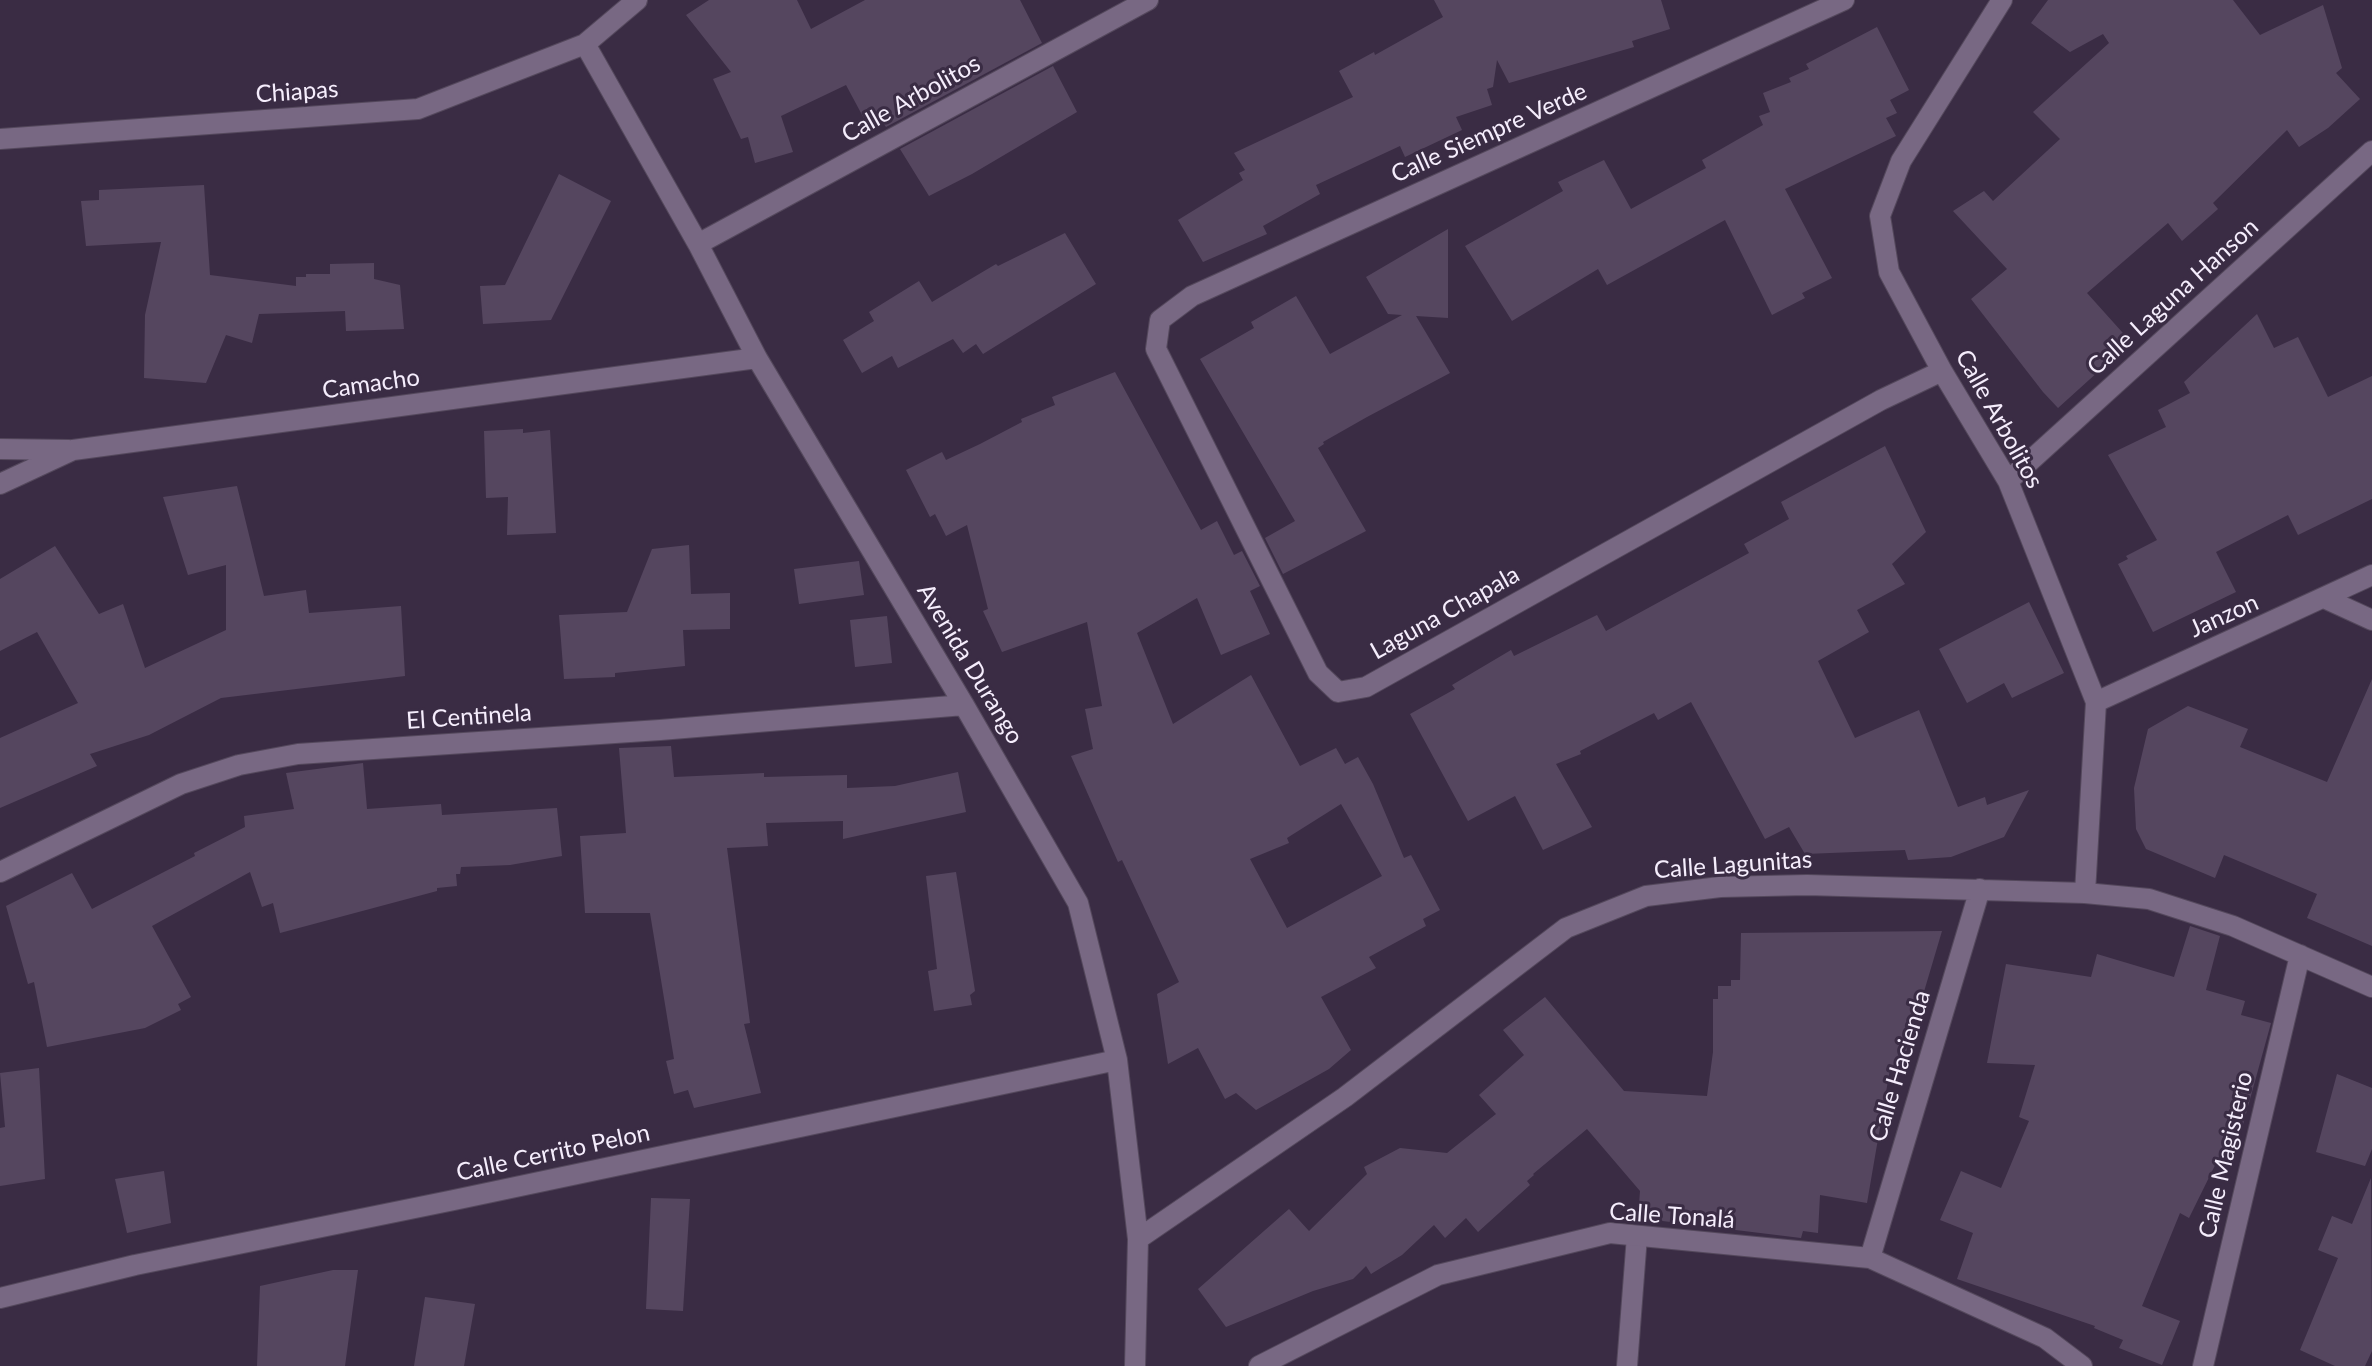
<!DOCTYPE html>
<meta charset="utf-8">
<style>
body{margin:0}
canvas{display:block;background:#3a2c44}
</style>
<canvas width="2372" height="1366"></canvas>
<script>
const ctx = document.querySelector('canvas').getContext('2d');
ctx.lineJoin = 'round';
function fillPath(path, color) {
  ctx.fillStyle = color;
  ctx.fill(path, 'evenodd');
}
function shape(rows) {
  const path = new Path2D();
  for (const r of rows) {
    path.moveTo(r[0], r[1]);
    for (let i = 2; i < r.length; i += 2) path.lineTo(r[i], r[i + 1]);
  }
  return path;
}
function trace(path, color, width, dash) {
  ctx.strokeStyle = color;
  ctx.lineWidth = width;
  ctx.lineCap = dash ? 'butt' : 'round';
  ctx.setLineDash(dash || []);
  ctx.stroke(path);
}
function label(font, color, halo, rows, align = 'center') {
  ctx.font = font + ' Lato,sans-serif';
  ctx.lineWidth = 6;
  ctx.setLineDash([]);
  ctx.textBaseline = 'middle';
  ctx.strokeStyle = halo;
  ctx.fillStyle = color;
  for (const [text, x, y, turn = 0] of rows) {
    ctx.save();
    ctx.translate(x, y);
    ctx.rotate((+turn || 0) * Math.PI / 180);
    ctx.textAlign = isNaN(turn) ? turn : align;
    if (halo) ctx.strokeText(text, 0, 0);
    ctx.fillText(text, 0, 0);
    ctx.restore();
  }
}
fillPath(shape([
 [709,0,797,0,811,29,865,0,1020,0,1042,43,886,127,881,120,868,126,846,85,781,116,793,152,755,163,748,137,741,139,713,79,731,72,686,15],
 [1434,0,1661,0,1670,29,1632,41,1634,47,1509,83,1497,60,1493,87,1487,89,1492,105,1456,117,1462,130,1405,157,1400,146,1316,185,1320,194,1263,226,1267,234,1203,262,1178,220,1243,180,1239,173,1245,170,1234,153,1353,97,1339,71,1374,52,1375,55,1443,17],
 [2048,0,2233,0,2260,35,2323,5,2342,68,2336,73,2360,99,2328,128,2299,147,2287,130,2213,203,2218,209,2182,241,2168,223,2087,293,2131,342,2058,408,2043,392,1971,299,2007,269,1953,211,1984,191,1993,201,2060,139,2033,112,2109,43,2103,34,2070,52,2031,23],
 [1877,27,1909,90,1890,100,1897,113,1886,118,1896,136,1785,189,1832,278,1802,293,1805,298,1772,315,1725,220,1607,285,1598,269,1512,321,1465,246,1563,191,1558,182,1604,160,1631,209,1706,168,1702,160,1763,125,1759,116,1770,112,1763,93,1791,82,1789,78,1809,69,1806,64],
 [1053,66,1077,112,972,174,929,196,900,149],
 [559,174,611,201,551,320,483,324,480,286,505,285],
 [204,185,210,275,296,286,296,277,306,277,306,274,330,274,330,264,374,263,374,279,400,285,404,329,346,331,345,311,259,314,252,343,226,335,206,383,144,378,145,315,161,242,86,246,81,201,99,200,99,190],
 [1448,229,1448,318,1416,316,1450,373,1367,417,1323,442,1324,444,1318,448,1366,531,1283,574,1265,538,1295,521,1200,359,1254,328,1251,322,1296,296,1330,354,1402,315,1388,314,1366,277],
 [1065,233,1096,284,983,354,976,344,963,353,953,339,898,368,892,356,862,373,843,340,874,321,869,312,919,281,932,302,996,264,998,266],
 [2257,314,2274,348,2298,337,2328,397,2372,376,2372,499,2298,535,2288,515,2216,552,2236,592,2153,632,2118,564,2128,559,2126,556,2157,540,2108,455,2166,427,2158,410,2190,393,2184,382],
 [1115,372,1201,530,1217,521,1234,555,1242,551,1260,586,1250,591,1270,634,1221,655,1197,598,1137,633,1173,724,1251,675,1300,766,1336,748,1345,764,1358,757,1373,784,1404,858,1411,855,1440,910,1423,919,1426,926,1369,957,1376,968,1321,997,1351,1050,1329,1069,1256,1110,1236,1093,1225,1099,1198,1048,1168,1064,1157,994,1179,982,1122,860,1118,862,1071,756,1093,749,1085,709,1102,706,1087,622,1002,652,983,611,988,609,967,525,946,536,935,514,930,517,906,470,942,452,946,460,980,444,1022,422,1021,419,1055,405,1052,397],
 [1341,804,1382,876,1287,928,1250,859,1289,843,1287,838],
 [523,429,523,433,550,430,556,533,507,535,508,497,486,498,484,431],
 [1885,446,1926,532,1892,564,1905,584,1857,610,1869,632,1818,661,1855,738,1919,710,1958,807,1985,797,1987,805,2029,790,2004,837,1951,857,1908,860,1905,850,1805,854,1789,827,1765,839,1691,702,1658,720,1654,713,1580,751,1581,754,1556,764,1592,827,1543,850,1515,796,1468,821,1410,714,1455,689,1452,685,1511,650,1514,656,1597,615,1606,631,1749,553,1744,544,1789,519,1781,502],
 [237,486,264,596,306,590,309,613,401,606,405,676,221,698,149,735,90,754,97,766,0,808,0,738,78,703,37,632,0,651,0,579,55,546,99,614,123,604,145,668,226,630,226,565,188,575,163,497],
 [689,545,691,594,730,593,730,629,683,630,685,666,615,673,615,677,564,679,559,615,627,612,652,549],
 [859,561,864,595,799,604,794,569],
 [2029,602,2064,673,2012,698,2004,683,1967,703,1939,649],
 [887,616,892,663,855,667,850,620],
 [2372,679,2372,946,2307,918,2317,894,2224,855,2215,878,2146,849,2136,829,2134,788,2148,729,2188,706,2248,729,2240,747,2327,782],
 [671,746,674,777,764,773,764,777,847,775,847,788,895,786,958,772,966,812,843,839,843,821,766,823,768,846,727,848,750,1023,744,1024,761,1093,694,1108,688,1090,674,1094,666,1061,674,1059,650,913,585,913,580,836,626,833,619,748],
 [363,763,367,809,441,804,442,815,557,808,562,856,510,865,461,867,460,874,456,874,457,886,437,888,437,891,280,933,273,903,262,907,250,872,152,926,191,997,178,1004,181,1010,145,1028,47,1047,34,982,28,984,6,906,72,873,92,909,195,856,194,853,245,827,244,816,294,809,286,773],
 [956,872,975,991,970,995,972,1005,934,1011,928,971,937,969,926,876],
 [2190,926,2220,936,2206,990,2245,1001,2241,1015,2271,1023,2236,1150,2225,1145,2189,1218,2180,1213,2142,1306,2180,1321,2162,1365,2119,1348,2123,1340,2094,1328,2095,1326,1957,1279,1973,1233,1940,1220,1961,1171,2001,1188,2029,1121,2019,1117,2035,1065,1987,1063,2006,964,2091,977,2097,954,2174,977],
 [1942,931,1901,1069,1890,1069,1867,1203,1820,1195,1818,1233,1803,1231,1801,1238,1638,1218,1640,1191,1587,1129,1533,1174,1534,1175,1527,1181,1530,1185,1478,1232,1466,1218,1445,1238,1434,1225,1402,1255,1371,1274,1366,1266,1353,1279,1313,1291,1226,1327,1198,1289,1289,1209,1309,1231,1367,1174,1364,1167,1400,1148,1447,1153,1496,1114,1479,1095,1524,1055,1503,1030,1545,997,1624,1091,1707,1096,1713,1052,1713,999,1718,999,1718,986,1731,986,1731,980,1740,980,1741,933],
 [39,1068,45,1179,0,1186,0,1128,5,1127,0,1073],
 [2337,1074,2372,1088,2372,1149,2365,1166,2316,1152],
 [164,1171,171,1223,127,1233,115,1179],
 [2371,1178,2372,1351,2365,1366,2335,1366,2300,1350,2338,1258,2318,1250,2332,1216,2352,1224],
 [651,1198,690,1199,683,1311,646,1309],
 [333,1270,358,1270,345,1366,257,1366,260,1286],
 [425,1297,475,1304,464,1366,414,1366]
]), '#55465f');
const service = shape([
 [1627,1366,1637,1236]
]);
const minor = shape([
 [1844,0,1192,296,1160,320,1156,349,1318,673,1338,692,1366,687,1881,400,1942,371],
 [2002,0,1901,161,1880,216,1889,272,1942,371,2008,481,2096,702,2085,893],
 [585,44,698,244,757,358,964,705,1078,903,1117,1060,1138,1239,1135,1366],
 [0,139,418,109,585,44,637,0],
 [698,244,1148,0],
 [0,449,69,450],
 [2008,481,2372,151],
 [0,484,73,450,757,358],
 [2324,598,2372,620],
 [2096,702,2372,575],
 [0,872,181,784,239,765,298,754,660,730,964,705],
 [1138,1239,1345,1097,1566,928,1646,896,1720,887,1807,885,2085,893,2149,899,2233,926,2372,987],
 [1870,1258,1980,889],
 [0,1298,135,1265,454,1200,1117,1060],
 [1259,1366,1438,1275,1610,1233,1870,1258,2045,1338,2082,1366],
 [2203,1366,2300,955]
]);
trace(service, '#54485c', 22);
trace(minor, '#54485c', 22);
trace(service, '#786883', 20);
trace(minor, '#786883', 20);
label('24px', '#f5edfc', '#3a2c44', [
 ["Chiapas",297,92,-4],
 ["Calle Arbolitos",911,99,-29],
 ["Calle Siempre Verde",1489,133,-24],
 ["Calle Laguna Hanson",2173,297,-42],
 ["Camacho",371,384,-8],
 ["Calle Arbolitos",1999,419,61],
 ["Laguna Chapala",1445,613,-29],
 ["Janzon",2224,616,-24],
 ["Avenida Durango",970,664,59],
 ["El Centinela",469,717,-4],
 ["Calle Lagunitas",1733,865,-4],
 ["Calle Hacienda",1900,1066,-73],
 ["Calle Cerrito Pelon",553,1153,-12],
 ["Calle Magisterio",2226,1155,-77],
 ["Calle Tonalá",1672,1216,4]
]);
</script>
